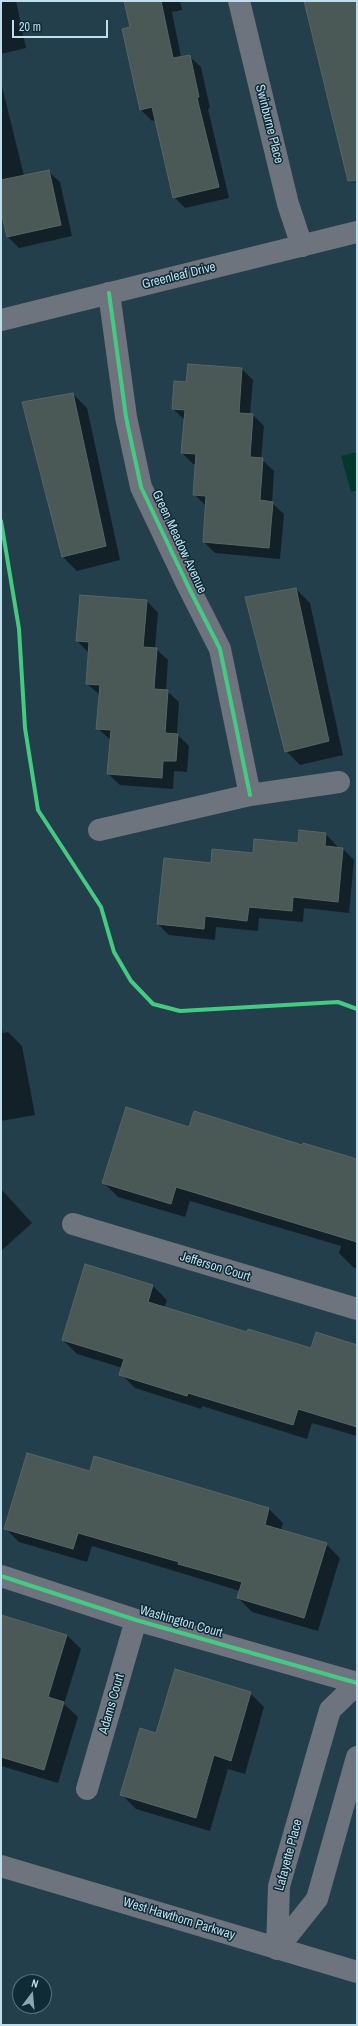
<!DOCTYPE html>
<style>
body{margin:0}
#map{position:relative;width:358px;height:2026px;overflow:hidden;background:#233f4b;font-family:"Archivo Narrow",sans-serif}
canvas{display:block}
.frame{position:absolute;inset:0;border:2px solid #bfdfee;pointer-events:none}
.north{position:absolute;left:12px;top:1974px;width:40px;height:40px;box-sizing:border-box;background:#0f2b36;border:1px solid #557380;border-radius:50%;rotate:16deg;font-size:11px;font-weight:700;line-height:16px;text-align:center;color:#bfdfee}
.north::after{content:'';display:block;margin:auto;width:14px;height:18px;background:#88a7b5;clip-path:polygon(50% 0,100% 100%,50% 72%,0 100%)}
.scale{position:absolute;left:12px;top:20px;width:96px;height:18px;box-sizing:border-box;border:2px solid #bfdfee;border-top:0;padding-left:5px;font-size:12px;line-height:14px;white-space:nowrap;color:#bfdfee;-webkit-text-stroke:3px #0f2b36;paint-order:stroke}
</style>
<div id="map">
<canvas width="358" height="2026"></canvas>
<div class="frame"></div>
<div class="north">N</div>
<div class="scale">20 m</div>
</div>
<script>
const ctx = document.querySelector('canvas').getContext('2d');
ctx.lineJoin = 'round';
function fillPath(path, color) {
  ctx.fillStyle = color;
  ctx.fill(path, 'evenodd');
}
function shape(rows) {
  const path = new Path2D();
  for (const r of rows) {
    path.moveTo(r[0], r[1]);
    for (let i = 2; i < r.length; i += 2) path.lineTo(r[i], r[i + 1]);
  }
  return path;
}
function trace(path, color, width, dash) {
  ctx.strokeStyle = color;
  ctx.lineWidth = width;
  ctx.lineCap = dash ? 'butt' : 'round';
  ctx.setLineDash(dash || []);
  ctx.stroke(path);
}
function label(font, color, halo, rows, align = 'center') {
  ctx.font = font + ' "Archivo Narrow",sans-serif';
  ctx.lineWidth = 3;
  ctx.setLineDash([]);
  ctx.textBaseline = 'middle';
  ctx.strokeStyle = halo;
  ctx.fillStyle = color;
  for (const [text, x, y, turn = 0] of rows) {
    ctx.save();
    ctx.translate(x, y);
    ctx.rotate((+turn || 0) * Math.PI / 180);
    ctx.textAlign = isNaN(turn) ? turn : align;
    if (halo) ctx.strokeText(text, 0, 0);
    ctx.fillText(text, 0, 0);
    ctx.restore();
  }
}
fillPath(shape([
 [357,452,357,490,351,492,341,456]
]), '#03392b');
fillPath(shape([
 [1,1,16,1,26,48,1,54],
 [125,1,180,1,182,10,172,12,181,57,189,56,201,67,210,108,208,109,229,198,185,208,174,197,156,120,152,121,141,110,131,28],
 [1,82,24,176,48,171,60,182,72,236,19,248,8,237,1,212],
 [242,369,253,380,250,414,253,415,264,426,261,459,274,471,272,503,284,514,280,559,215,553,204,542,206,506,194,494,196,464,193,464,182,453,185,420,173,409,187,383],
 [73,394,87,408,120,560,77,571,63,557],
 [296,589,310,603,343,755,300,765,286,751],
 [147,601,158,613,155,648,168,660,166,690,179,702,177,734,189,746,187,772,174,771,173,789,120,785,108,774,111,740,97,728,100,695,87,684,88,652,77,641],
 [299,831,326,834,337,846,337,848,343,849,354,860,349,913,304,908,303,922,259,918,258,931,216,927,215,940,169,935,158,924,212,864,298,844],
 [1,1024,3,1033,8,1032,22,1046,35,1115,1,1121],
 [189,1128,303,1146,357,1160,357,1269,353,1267,339,1253,341,1246,190,1201,185,1217,118,1197,104,1183],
 [1,1189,32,1223,1,1251],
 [86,1265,153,1286,167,1300,164,1308,247,1334,311,1349,357,1346,357,1436,312,1423,307,1439,202,1406,201,1409,135,1388,121,1374,123,1368,77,1354,63,1340],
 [95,1457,269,1509,283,1523,281,1530,326,1544,340,1558,318,1631,252,1612,238,1598,240,1591,92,1546,87,1562,19,1542,5,1528,91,1473],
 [1,1616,67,1635,81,1649,64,1704,78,1717,58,1783,1,1766],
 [250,1693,264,1707,245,1774,228,1769,210,1831,136,1809,122,1795,157,1734]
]), '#0007');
const building = shape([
 [124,1,161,1,173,58,190,55,199,97,197,98,219,187,173,198,152,107,140,110,122,29,130,27,124,1],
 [304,1,357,1,357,180,348,181,304,1],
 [49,170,61,225,7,237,1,211,1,180,49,170],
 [188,364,242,368,239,413,253,414,250,457,263,458,260,500,273,502,269,548,203,542,206,496,193,495,196,454,181,453,185,410,172,409,174,381,186,382,188,364],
 [73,393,106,546,62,557,22,402,73,393],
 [296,588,329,741,285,752,245,597,296,588],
 [80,595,147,600,143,647,157,648,154,689,168,690,165,733,178,734,176,761,163,761,162,778,107,774,111,730,96,729,100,685,86,684,89,642,76,641,80,595],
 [299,830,326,833,325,846,343,848,338,902,293,897,292,911,249,907,247,921,205,916,204,929,157,924,164,858,211,863,212,849,253,853,254,839,298,843,299,830],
 [126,1107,189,1127,194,1111,302,1145,303,1143,357,1159,357,1242,176,1187,171,1204,102,1183,126,1107],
 [85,1264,153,1285,148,1302,247,1332,248,1329,311,1348,316,1332,357,1345,357,1427,298,1409,293,1425,188,1393,187,1396,119,1375,124,1359,62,1340,85,1264],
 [27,1453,90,1471,94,1456,269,1508,265,1525,327,1543,304,1618,237,1598,242,1582,178,1564,179,1562,78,1533,73,1549,4,1529,27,1453],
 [1,1615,67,1635,48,1697,64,1702,44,1770,1,1757,1,1615],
 [175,1669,251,1692,231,1761,214,1755,196,1818,120,1795,140,1728,156,1733,175,1669]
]);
fillPath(building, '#4a5956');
trace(building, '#586663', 1);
trace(shape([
 [239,1,288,204,302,246],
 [109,293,126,417,141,487,187,584,220,649,250,795],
 [1,320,357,232],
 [99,830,250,795,339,782],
 [73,1224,357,1309],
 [1,1576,136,1620,357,1683],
 [87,1789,136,1620],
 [277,1949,279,1886,330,1710,357,1684],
 [277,1949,317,1899,357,1757]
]), '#6d747d', 22);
trace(shape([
 [1,1866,357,1972]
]), '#6d747d', 22);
trace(shape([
 [109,293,126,417,141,487,187,584,220,649,250,795],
 [1,521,19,629,25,728,38,810,101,907,114,952,131,981,153,1004,180,1011,338,1002,357,1009],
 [1,1576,136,1620,357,1683]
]), '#46c982', 4);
label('13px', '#bfdfee', '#0f2b36', [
 ["Swinburne Place",269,124,76],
 ["Greenleaf Drive",179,276,-14],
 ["Green Meadow Avenue",179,542,65],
 ["Jefferson Court",215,1267,17],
 ["Washington Court",181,1622,16],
 ["Adams Court",112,1704,-74],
 ["Lafayette Place",289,1855,-75],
 ["West Hawthorn Parkway",179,1919,17]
]);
</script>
